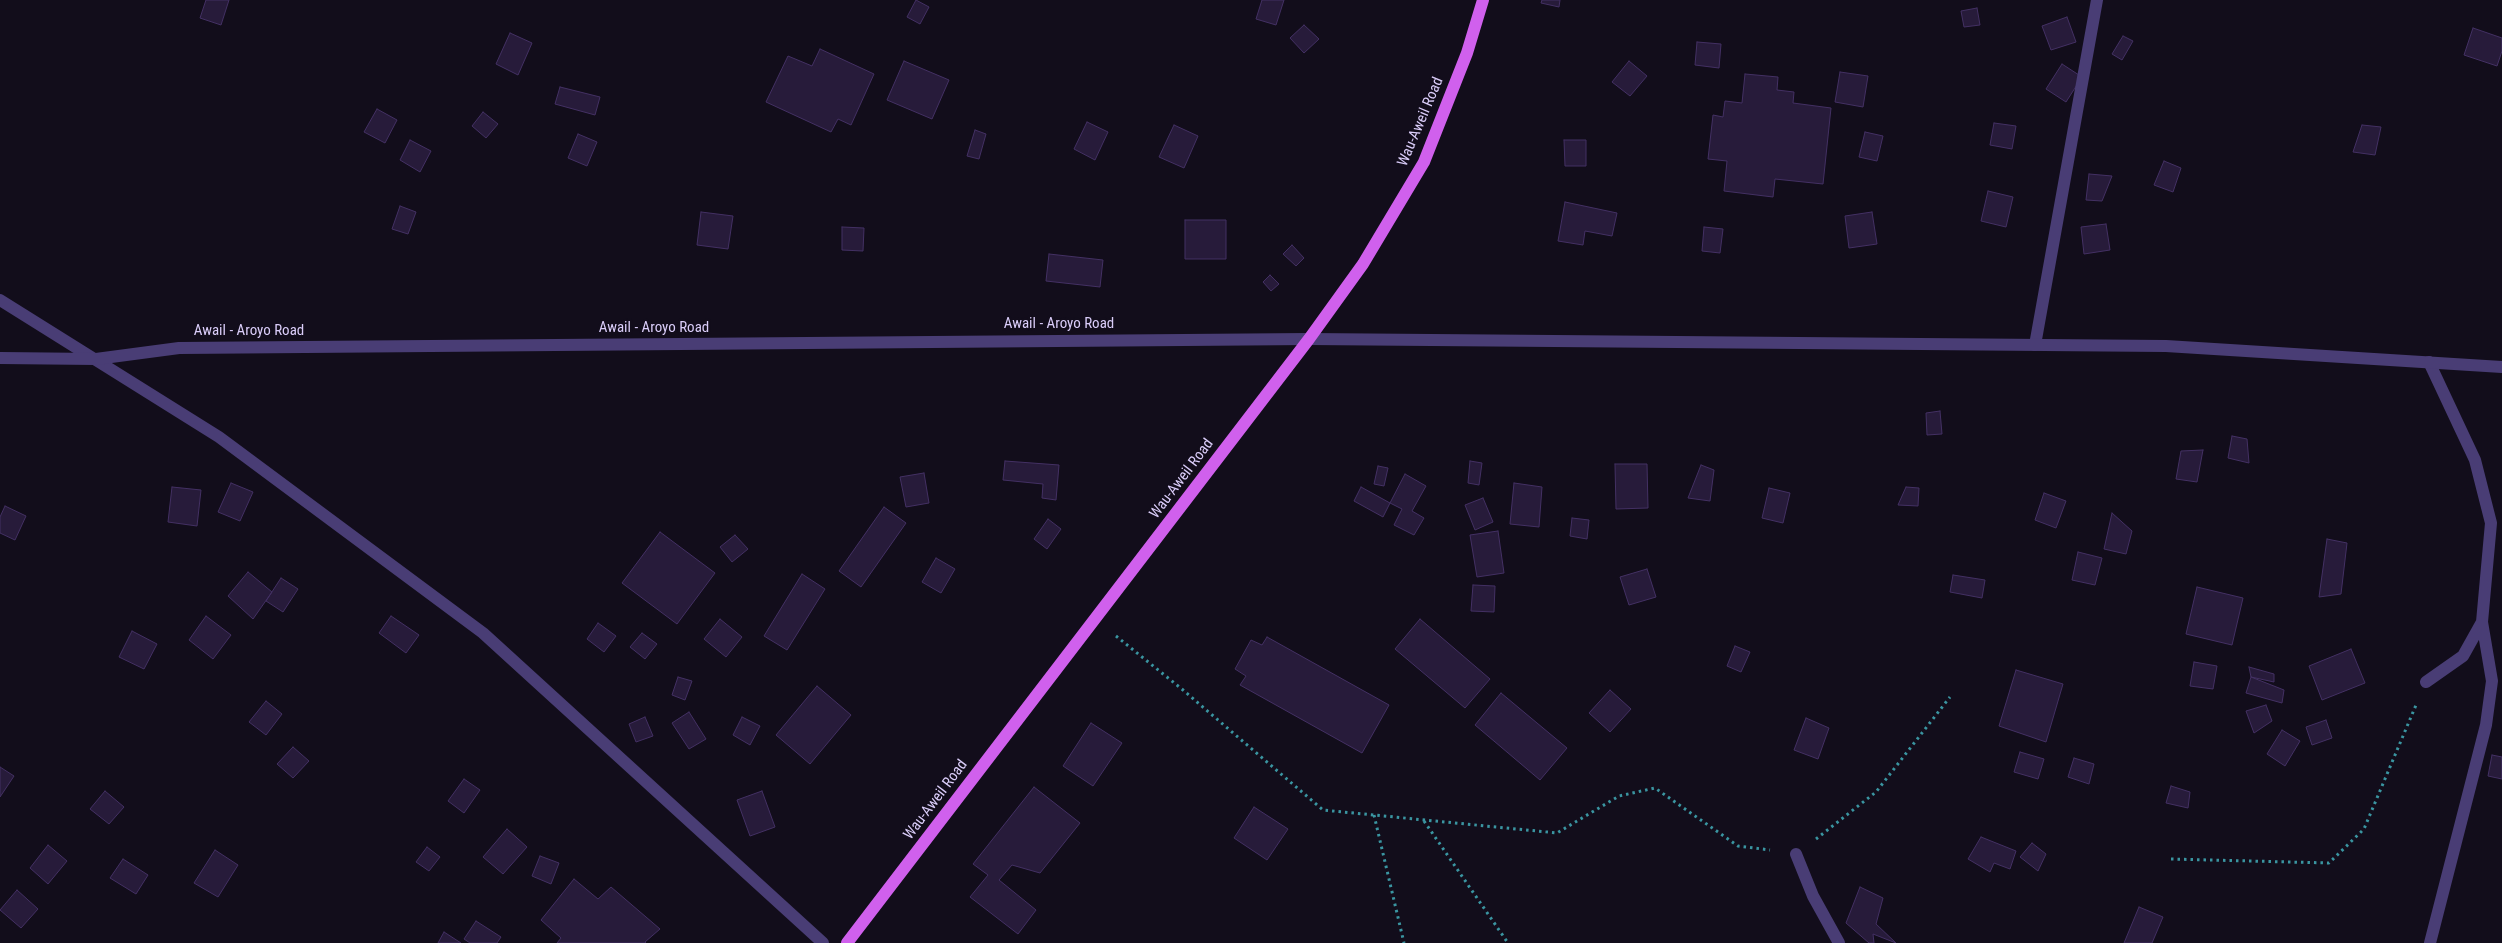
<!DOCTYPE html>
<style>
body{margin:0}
canvas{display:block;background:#120d1b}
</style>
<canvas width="2502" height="943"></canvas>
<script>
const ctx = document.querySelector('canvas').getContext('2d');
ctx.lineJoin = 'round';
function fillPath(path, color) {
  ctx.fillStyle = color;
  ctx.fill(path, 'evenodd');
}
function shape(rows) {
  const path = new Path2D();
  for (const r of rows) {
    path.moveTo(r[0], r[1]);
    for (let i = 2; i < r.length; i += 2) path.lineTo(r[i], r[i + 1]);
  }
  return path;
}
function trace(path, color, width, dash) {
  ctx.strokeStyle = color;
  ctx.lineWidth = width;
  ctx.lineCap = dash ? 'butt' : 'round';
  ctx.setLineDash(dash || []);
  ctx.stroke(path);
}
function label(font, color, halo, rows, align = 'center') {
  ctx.font = font + ' "Roboto Condensed",sans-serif';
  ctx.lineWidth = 5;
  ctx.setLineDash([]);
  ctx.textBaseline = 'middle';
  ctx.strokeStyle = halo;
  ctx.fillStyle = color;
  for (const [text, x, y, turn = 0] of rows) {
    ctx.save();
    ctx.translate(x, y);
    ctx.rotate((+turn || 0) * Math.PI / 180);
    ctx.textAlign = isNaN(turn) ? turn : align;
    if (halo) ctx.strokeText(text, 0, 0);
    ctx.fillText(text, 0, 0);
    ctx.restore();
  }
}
const building = shape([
 [206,0,229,0,221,25,200,18,206,0],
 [916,0,929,7,920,24,907,17,916,0],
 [1262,0,1284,0,1276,25,1256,19,1262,0],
 [1542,0,1560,0,1559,7,1541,3,1542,0],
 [1977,8,1980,25,1964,27,1961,11,1977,8],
 [2067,17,2076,42,2051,50,2042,26,2067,17],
 [1304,25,1319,39,1304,53,1290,38,1304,25],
 [2473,28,2502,38,2502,51,2497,66,2464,55,2473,28],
 [510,33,532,43,518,75,496,64,510,33],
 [2123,36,2133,41,2122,60,2112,54,2123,36],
 [1697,42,1721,44,1719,68,1695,65,1697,42],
 [820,49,874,74,851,125,838,119,831,132,766,102,788,56,812,66,820,49],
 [904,61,949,80,932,119,887,100,904,61],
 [1629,61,1647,76,1630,96,1612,82,1629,61],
 [2062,64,2082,77,2066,102,2046,89,2062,64],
 [1840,72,1868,76,1863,107,1835,102,1840,72],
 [1745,74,1778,77,1777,90,1794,92,1793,103,1831,108,1823,184,1775,179,1773,197,1724,191,1727,161,1708,159,1713,115,1723,117,1725,101,1742,103,1745,74],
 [560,87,600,97,595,115,555,104,560,87],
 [377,109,397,120,385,143,364,132,377,109],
 [483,112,498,124,486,138,472,126,483,112],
 [1087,122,1108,132,1095,160,1074,149,1087,122],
 [1994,123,2016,126,2012,149,1990,145,1994,123],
 [1174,125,1198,136,1184,168,1159,157,1174,125],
 [2362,125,2381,127,2375,155,2353,152,2362,125],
 [975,130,986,134,979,159,967,156,975,130],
 [1865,132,1883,136,1877,161,1859,157,1865,132],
 [578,134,597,142,587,166,568,158,578,134],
 [410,140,431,151,420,172,400,160,410,140],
 [1564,140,1586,140,1586,166,1565,166,1564,140],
 [2164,161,2181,168,2173,192,2154,185,2164,161],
 [2089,174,2112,176,2102,201,2086,200,2089,174],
 [1988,191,2013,197,2006,227,1981,221,1988,191],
 [1565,202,1617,213,1612,236,1585,231,1583,245,1558,241,1565,202],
 [400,206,416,212,408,234,392,229,400,206],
 [701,212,733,216,728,249,697,245,701,212],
 [1872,212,1877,244,1849,248,1845,216,1872,212],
 [1185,220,1226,220,1226,259,1185,259,1185,220],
 [2106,224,2110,250,2084,254,2081,227,2106,224],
 [842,227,864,228,863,251,842,250,842,227],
 [1704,227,1723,229,1720,253,1702,251,1704,227],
 [1292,245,1304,258,1296,266,1283,254,1292,245],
 [1049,254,1103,260,1100,287,1046,281,1049,254],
 [1270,275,1279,284,1271,291,1263,282,1270,275],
 [1940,411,1942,434,1927,435,1926,413,1940,411],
 [2232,436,2247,439,2249,463,2228,458,2232,436],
 [2203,450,2197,482,2176,479,2181,451,2203,450],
 [1005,461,1059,465,1056,500,1042,498,1043,484,1003,480,1005,461],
 [1470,461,1482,463,1479,485,1468,483,1470,461],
 [1615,464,1647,464,1648,508,1616,509,1615,464],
 [1701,465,1714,470,1710,501,1688,498,1701,465],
 [1378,466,1388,468,1384,486,1374,484,1378,466],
 [924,473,929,503,906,507,900,477,924,473],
 [1405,474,1426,486,1412,511,1424,518,1414,535,1394,525,1402,509,1390,503,1405,474],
 [231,483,253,492,240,521,218,512,231,483],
 [1514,483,1542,487,1539,527,1510,524,1514,483],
 [172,487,201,490,197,526,168,522,172,487],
 [1361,487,1390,503,1383,517,1354,501,1361,487],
 [1906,487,1919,488,1918,506,1898,505,1906,487],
 [1769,488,1790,493,1783,523,1762,518,1769,488],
 [2044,493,2066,501,2056,528,2035,520,2044,493],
 [1483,498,1493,522,1475,530,1465,505,1483,498],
 [5,506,26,516,15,540,0,533,0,517,5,506],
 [884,507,906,523,861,587,839,571,884,507],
 [2112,513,2132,531,2126,554,2104,549,2112,513],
 [1572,518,1589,520,1587,539,1570,536,1572,518],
 [1048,519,1061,529,1047,549,1034,539,1048,519],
 [1498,531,1504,573,1477,577,1470,535,1498,531],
 [660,532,715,573,677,624,622,583,660,532],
 [735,535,748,549,732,562,720,547,735,535],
 [2327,539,2347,543,2341,594,2319,597,2327,539],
 [2078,552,2102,558,2095,585,2072,580,2078,552],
 [936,558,955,569,941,593,922,582,936,558],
 [1647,569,1656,597,1629,605,1620,577,1647,569],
 [248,572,272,592,253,619,228,596,248,572],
 [802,574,825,589,787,650,764,636,802,574],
 [1953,575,1985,580,1982,598,1950,592,1953,575],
 [281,578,298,589,283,612,266,601,281,578],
 [1473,585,1495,586,1494,612,1471,611,1473,585],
 [2197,587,2243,598,2232,645,2186,634,2197,587],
 [206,616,231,635,213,659,189,640,206,616],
 [391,616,419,635,406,653,379,633,391,616],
 [720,619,742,637,726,657,704,639,720,619],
 [1420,619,1490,679,1465,708,1395,649,1420,619],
 [598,623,616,636,604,652,587,639,598,623],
 [132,631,157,644,144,669,119,657,132,631],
 [642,633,657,644,645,659,630,647,642,633],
 [1267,637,1389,705,1362,753,1240,685,1246,676,1235,669,1251,640,1262,645,1267,637],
 [1735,646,1750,652,1741,672,1727,666,1735,646],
 [2351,649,2365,683,2322,700,2309,666,2351,649],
 [2194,662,2217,666,2213,689,2190,686,2194,662],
 [2249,667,2274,674,2274,682,2251,677,2249,667],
 [2016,670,2063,684,2046,742,1999,726,2016,670],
 [678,677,692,681,685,700,672,695,678,677],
 [2251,677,2284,690,2282,703,2246,693,2251,677],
 [817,686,851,715,810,764,776,735,817,686],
 [1610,690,1631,709,1610,732,1589,713,1610,690],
 [1501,693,1567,748,1540,780,1475,725,1501,693],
 [266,701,282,714,266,735,249,722,266,701],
 [2266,705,2272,721,2254,733,2246,711,2266,705],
 [689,712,706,739,689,749,672,723,689,712],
 [645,717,653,736,636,742,629,724,645,717],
 [742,717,760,726,750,745,733,735,742,717],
 [1806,718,1829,728,1818,759,1794,750,1806,718],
 [2326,720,2332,738,2312,745,2306,727,2326,720],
 [1091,723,1122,743,1093,786,1063,766,1091,723],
 [2282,730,2300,741,2285,766,2267,754,2282,730],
 [293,747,309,761,293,778,277,764,293,747],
 [2020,752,2044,759,2038,779,2014,772,2020,752],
 [2492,755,2502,757,2502,779,2488,776,2492,755],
 [2074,758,2094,764,2089,784,2068,777,2074,758],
 [0,767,14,776,0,797,0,767],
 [464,779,480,790,464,813,448,801,464,779],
 [2171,786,2190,792,2188,808,2166,803,2171,786],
 [1034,787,1080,823,1040,873,1012,865,999,880,1036,910,1018,934,970,897,988,875,973,864,1034,787],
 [105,791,124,807,109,824,90,809,105,791],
 [762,791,775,827,750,836,737,800,762,791],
 [1254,807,1288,829,1267,860,1234,838,1254,807],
 [507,829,527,847,503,874,483,857,507,829],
 [1981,837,2016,851,2010,869,1994,863,1990,872,1968,859,1981,837],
 [2032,843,2046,854,2038,871,2020,857,2032,843],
 [48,845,67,861,48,884,30,868,48,845],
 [427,847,440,857,429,871,416,862,427,847],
 [215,850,238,865,218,897,194,883,215,850],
 [540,856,559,863,551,884,532,876,540,856],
 [123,859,148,875,136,894,110,878,123,859],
 [574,879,598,899,611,887,660,929,645,942,646,943,557,943,561,938,541,920,574,879],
 [1860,887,1883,898,1876,924,1896,943,1873,934,1874,943,1869,943,1846,923,1860,887],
 [17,890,38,909,21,928,0,910,17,890],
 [2139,907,2163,917,2152,943,2124,943,2139,907],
 [476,921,501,937,497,943,470,943,464,939,476,921],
 [444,932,461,943,438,943,444,932]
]);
fillPath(building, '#271b3a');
trace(building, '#433063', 1);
trace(shape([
 [1116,636,1183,690,1323,810,1557,833,1619,796,1655,788,1738,846,1770,850],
 [1374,815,1404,943],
 [1424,821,1508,943],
 [1816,839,1876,792,1950,697],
 [2171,859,2329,863,2364,829,2416,705]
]), '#3a95a1', 3, [2.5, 4]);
trace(shape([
 [0,300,219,437,483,633,823,943],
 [2035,345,2097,0],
 [2426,682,2463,656,2482,622,2491,523,2475,460,2429,362],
 [1796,854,1813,896,1839,943],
 [2430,943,2486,725,2492,681,2482,622]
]), '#493d75', 12);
trace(shape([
 [0,358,96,359,179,348,1309,339,2166,346,2502,367]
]), '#493d75', 12);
trace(shape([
 [847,943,1309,339,1363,264,1424,162,1467,53,1483,0]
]), '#d060ed', 12);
label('15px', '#dacdf9', '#120d1b', [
 ["Wau-Aweil Road",1421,122,-67],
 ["Awail - Aroyo Road",1059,324],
 ["Awail - Aroyo Road",654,328],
 ["Awail - Aroyo Road",249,331],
 ["Wau-Aweil Road",1182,479,-53],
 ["Wau-Aweil Road",936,800,-53]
]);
</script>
